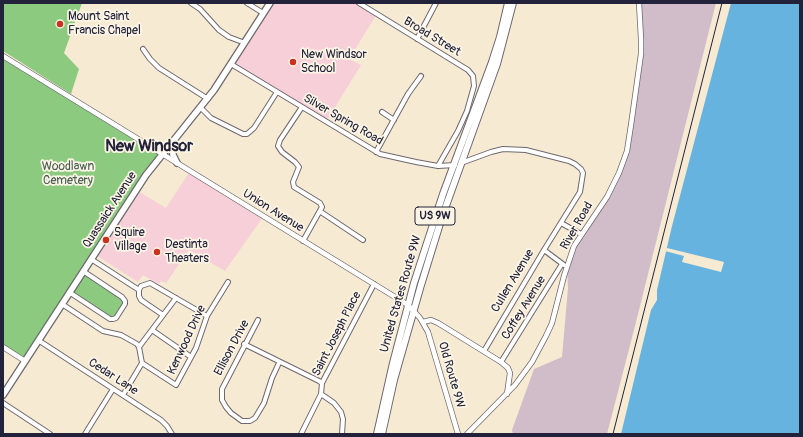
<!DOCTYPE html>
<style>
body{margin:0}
#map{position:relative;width:803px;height:437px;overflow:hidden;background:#f7ead2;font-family:Pangolin,sans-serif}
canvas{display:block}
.frame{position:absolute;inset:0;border:4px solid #22223b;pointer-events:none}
</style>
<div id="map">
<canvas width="803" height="437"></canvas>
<div class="frame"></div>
</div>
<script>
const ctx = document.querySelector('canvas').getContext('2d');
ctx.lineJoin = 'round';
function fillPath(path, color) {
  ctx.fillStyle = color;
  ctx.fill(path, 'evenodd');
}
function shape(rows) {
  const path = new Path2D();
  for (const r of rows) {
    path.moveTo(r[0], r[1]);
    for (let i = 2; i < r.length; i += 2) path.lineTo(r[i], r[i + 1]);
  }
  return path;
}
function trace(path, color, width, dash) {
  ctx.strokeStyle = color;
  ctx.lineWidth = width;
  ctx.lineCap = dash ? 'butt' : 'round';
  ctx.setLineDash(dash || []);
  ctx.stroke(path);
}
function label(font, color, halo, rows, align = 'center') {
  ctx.font = font + ' Pangolin,sans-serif';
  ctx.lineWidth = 3.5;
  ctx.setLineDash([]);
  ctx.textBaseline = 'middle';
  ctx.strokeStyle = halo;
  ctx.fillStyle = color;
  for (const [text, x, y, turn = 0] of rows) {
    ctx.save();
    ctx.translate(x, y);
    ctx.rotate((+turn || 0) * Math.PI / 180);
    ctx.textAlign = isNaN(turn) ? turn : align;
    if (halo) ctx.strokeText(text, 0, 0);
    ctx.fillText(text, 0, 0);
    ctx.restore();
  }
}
fillPath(shape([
 [270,3,359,3,377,14,349,59,361,65,326,122,231,64],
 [190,171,263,217,225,271,189,250,166,283,161,281,159,284,143,275,138,282,94,254,136,190,166,208]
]), '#f6cfd8');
fillPath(shape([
 [595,3,716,3,635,326,607,434,513,434,512,430,534,369,562,357,568,288,567,267,581,234,619,173,627,151,641,43,639,4,595,4]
]), '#d1bdca');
fillPath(shape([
 [3,3,82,3,64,53,79,69,71,94,3,51],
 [3,55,161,154,83,271,125,301,113,319,69,292,25,361,3,347]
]), '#8cca80');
fillPath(shape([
 [731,3,800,3,800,434,621,434,651,310,657,300,657,290,672,226]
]), '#67b3e0');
fillPath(shape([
 [667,248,724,262,721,272,682,262,684,256,665,251]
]), '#f7ead2');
const minor = shape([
 [191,3,200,9,219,30,229,37,245,43],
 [247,3,263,13],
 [359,3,468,70,473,76,474,86,467,111,458,131,438,166],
 [417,39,436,3],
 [143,49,150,59,159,68,208,99],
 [231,64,380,154,416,162,438,166,455,165],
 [302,107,280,140,278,146,282,152,295,162,299,167,293,182,294,187,320,203,322,207,303,241],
 [201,108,211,118,243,134,247,134,254,128,277,92],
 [382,112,394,120],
 [376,152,408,94,421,76],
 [461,163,491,152,503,149,526,150,569,161,575,164,581,169,583,173,580,192,544,250,484,351],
 [321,212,363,240],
 [561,223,581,234],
 [544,250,564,265],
 [91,259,139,290],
 [139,290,141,286,150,283,207,316],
 [139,290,139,296,141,300,163,315],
 [69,292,110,319,113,319,116,318,125,304,125,301,122,297,83,271],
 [62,304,103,331,121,335,137,344,139,347,142,363,176,385,196,348,207,316,228,282],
 [258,320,222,389,222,400,226,407,231,413,242,421,250,421,255,418,264,403,272,378,279,363],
 [152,330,191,357],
 [38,340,161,420,167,426,172,434],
 [244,344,319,381,322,383],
 [139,347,176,298],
 [501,362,562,264],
 [321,394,334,403,341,412,343,419,342,434],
 [123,395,142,363],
 [3,403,50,434],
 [85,434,113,389],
 [301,434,321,394,322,383,374,284]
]);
const tertiary = shape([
 [3,56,408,305,420,318,428,332,458,434],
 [423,322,431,320,438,323,501,362,508,368,510,373,507,394],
 [3,347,25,361],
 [467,434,515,385,532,362,546,336,552,323,564,276,574,246,607,197,619,173,627,151,631,125,641,54,641,39,639,3]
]);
const secondary = shape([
 [172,143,173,155,177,163],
 [3,395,146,175,214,90,270,3]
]);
const trunk = shape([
 [377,434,393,363,414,283,443,194,492,62,500,37,508,3],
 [382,434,394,380,421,285,442,217,497,64,513,3]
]);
trace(minor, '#6d6870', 6);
trace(tertiary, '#6d6870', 6);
trace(secondary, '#6d6870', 8);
trace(trunk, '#6d6870', 8);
trace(minor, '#fff', 4);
trace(tertiary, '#fff', 4.5);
trace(secondary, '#fff', 5.5);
trace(trunk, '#fff', 6);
trace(shape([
 [613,434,722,3]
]), '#22223b', 1);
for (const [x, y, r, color] of [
 [60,24,4,"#c8321e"],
 [293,62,4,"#c8321e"],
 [106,240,4,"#c8321e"],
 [157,252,4,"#c8321e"]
]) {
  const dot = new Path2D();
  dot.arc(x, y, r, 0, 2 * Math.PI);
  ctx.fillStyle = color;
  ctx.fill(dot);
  trace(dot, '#fcf5e5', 1.5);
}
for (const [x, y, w] of [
 [435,216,40]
]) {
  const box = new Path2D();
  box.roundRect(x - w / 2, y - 9, w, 18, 3);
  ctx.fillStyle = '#fcf5e5';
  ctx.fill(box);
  trace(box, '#22223b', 1);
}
label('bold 11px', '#22223b', null, [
 ["US 9W",435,216]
]);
label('12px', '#22223b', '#fcf5e5', [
 ["Mount Saint",68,17],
 ["Francis Chapel",68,31],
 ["New Windsor",301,55],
 ["School",301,69],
 ["Squire",114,233],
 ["Village",114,247],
 ["Destinta",165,245],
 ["Theaters",165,259]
], 'left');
label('12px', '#22223b', '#fcf5e5', [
 ["Broad Street",432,37,31],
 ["Silver Spring Road",343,120,30],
 ["Quassaick Avenue",110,210,-57],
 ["Union Avenue",273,211,32],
 ["River Road",577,226,-60],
 ["Cullen Avenue",513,281,-59],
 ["United States Route 9W",401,294,-74],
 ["Coffey Avenue",524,308,-58],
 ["Saint Joseph Place",337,334,-63],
 ["Kenwood Drive",187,340,-65],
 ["Ellison Drive",232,348,-62],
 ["Old Route 9W",451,375,74],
 ["Cedar Lane",113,377,33]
]);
label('12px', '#475d53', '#fcf5e5', [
 ["Woodlawn",68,167],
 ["Cemetery",68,181]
]);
label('bold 16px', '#22223b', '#fcf5e5', [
 ["New Windsor",149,147]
]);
</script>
